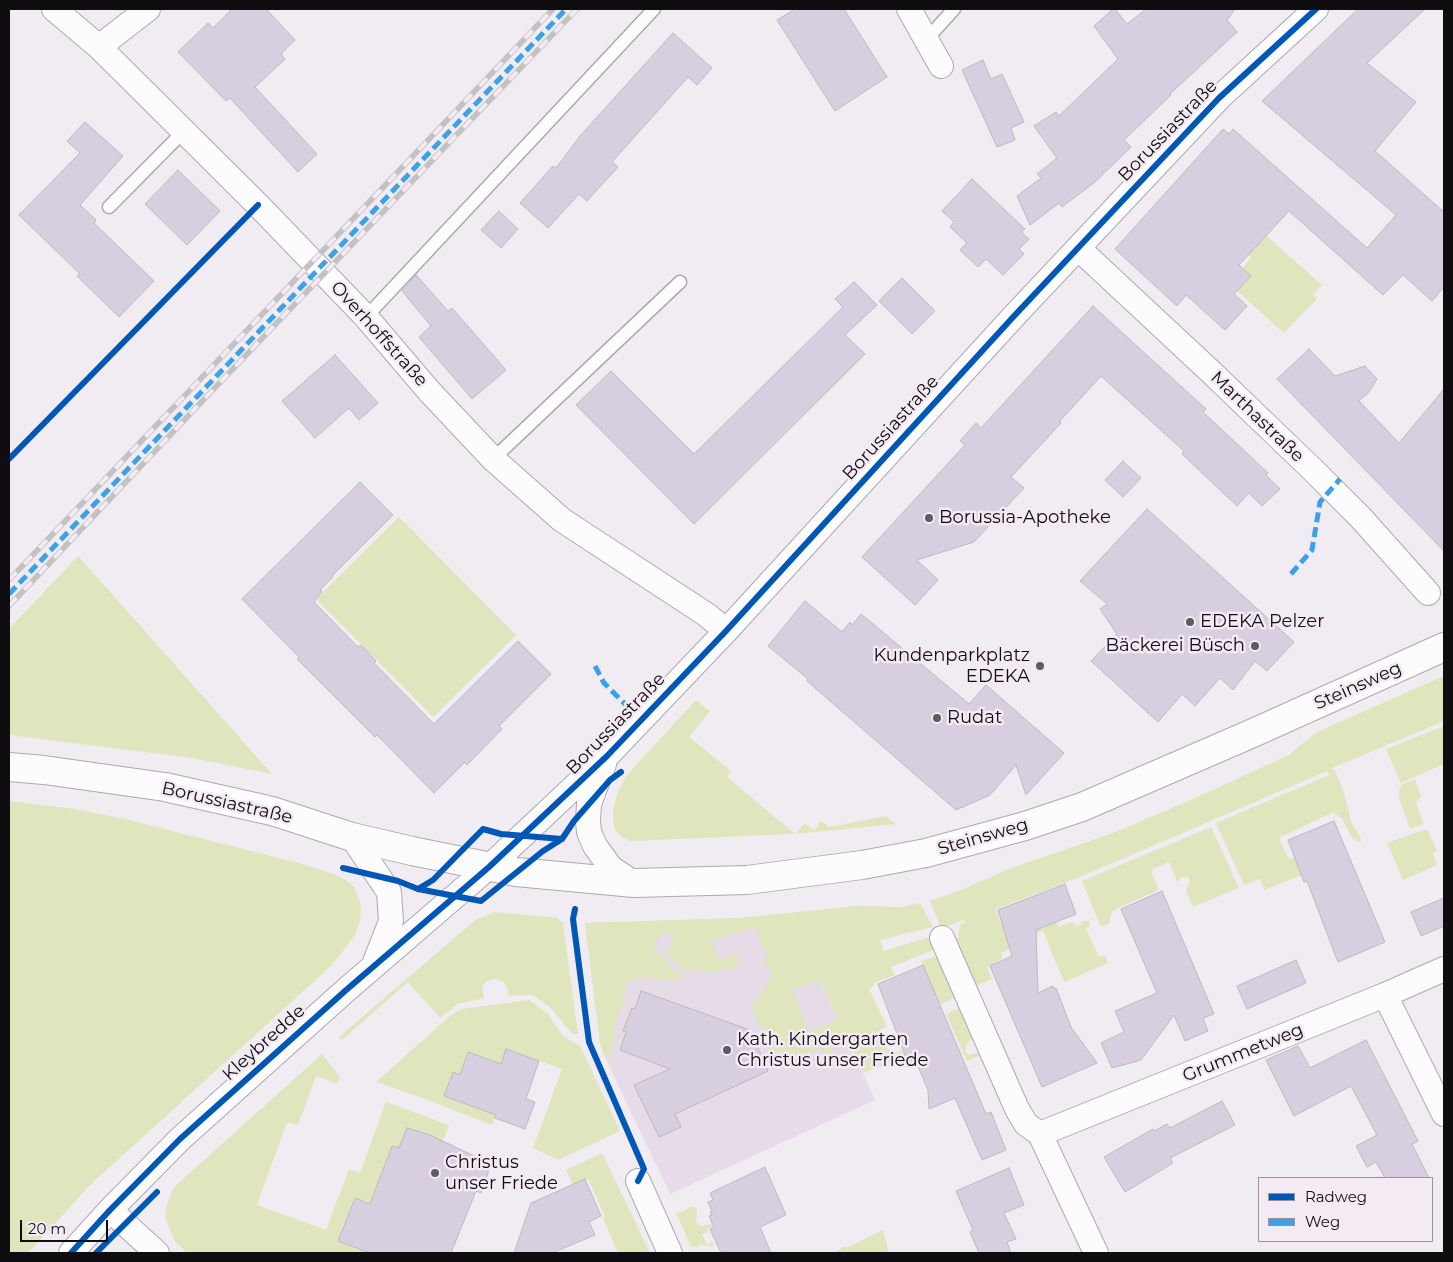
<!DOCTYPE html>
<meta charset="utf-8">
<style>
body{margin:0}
#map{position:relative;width:1453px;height:1262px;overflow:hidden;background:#f1ecf2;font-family:Montserrat,sans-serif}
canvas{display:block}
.frame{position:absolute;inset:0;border:10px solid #100d10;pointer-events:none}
.legend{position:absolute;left:1258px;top:1177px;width:175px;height:65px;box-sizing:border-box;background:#f3eaf4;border:1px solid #989299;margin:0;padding:6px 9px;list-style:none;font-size:15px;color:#100d10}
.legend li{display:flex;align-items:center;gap:10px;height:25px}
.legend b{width:25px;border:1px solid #989299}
.scale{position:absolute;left:20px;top:1220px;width:88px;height:22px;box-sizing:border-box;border:2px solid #100d10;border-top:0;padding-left:6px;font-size:15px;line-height:18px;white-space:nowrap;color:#100d10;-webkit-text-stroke:4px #f3eaf4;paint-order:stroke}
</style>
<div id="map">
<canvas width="1453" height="1262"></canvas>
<div class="frame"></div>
<ul class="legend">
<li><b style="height:6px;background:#0057b8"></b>Radweg</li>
<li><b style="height:6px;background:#3da1ea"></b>Weg</li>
</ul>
<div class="scale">20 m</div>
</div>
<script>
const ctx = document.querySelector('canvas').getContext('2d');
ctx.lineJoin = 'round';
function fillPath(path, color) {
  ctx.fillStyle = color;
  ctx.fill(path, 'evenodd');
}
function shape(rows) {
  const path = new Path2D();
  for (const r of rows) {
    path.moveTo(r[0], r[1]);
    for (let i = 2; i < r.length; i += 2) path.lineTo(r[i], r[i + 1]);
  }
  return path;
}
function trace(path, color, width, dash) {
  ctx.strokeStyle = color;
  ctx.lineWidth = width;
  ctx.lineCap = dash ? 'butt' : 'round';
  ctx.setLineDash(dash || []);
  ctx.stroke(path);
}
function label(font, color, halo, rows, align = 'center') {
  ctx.font = font + ' Montserrat,sans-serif';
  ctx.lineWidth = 5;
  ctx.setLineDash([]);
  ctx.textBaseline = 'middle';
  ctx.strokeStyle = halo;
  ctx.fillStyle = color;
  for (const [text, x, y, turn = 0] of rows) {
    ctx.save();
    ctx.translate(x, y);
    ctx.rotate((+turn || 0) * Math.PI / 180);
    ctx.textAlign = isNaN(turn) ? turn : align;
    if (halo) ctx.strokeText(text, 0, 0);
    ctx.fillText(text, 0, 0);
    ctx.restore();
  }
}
fillPath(shape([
 [789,913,875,1100,670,1194,604,1055,600,1043,585,923,741,918]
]), '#e6dce8');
fillPath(shape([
 [1262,232,1322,285,1313,294,1317,299,1284,333,1237,291,1251,276,1243,268,1251,257,1245,252],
 [399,517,516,635,433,717,316,599],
 [78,556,272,774,192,758,9,735,9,629],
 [1444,676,1444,721,1330,769,1334,769,1344,793,1352,824,1360,836,1361,843,1352,838,1342,819,1334,812,1279,838,1289,859,1298,856,1305,874,1264,890,1260,879,1244,885,1216,823,1329,775,1327,771,1080,877,996,909,1001,923,1055,920,1059,927,1072,922,1077,926,1082,924,1082,921,1087,921,1088,919,1090,925,1086,929,1099,957,1105,955,1108,963,1064,982,1043,931,1011,945,1012,948,1001,953,1002,959,987,967,992,979,974,987,954,941,958,938,959,930,961,923,964,923,964,920,941,928,930,901,966,888,1011,868,1113,833,1195,798,1289,755,1317,732],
 [696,700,710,711,689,737,731,771,727,777,795,834,805,823,814,830,821,821,829,827,886,816,896,824,795,834,630,841,622,837,614,829,613,810,618,791,627,775],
 [1444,726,1444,764,1401,783,1386,749],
 [1415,779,1421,796,1416,802,1423,824,1410,829,1399,798,1399,791,1401,785],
 [9,801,75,809,125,819,299,863,336,875,346,880,354,887,360,902,361,911,360,921,355,935,332,965,90,1185,28,1253,9,1253],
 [1211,827,1239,888,1193,907,1186,891,1190,880,1188,877,1182,877,1177,882,1169,862,1151,870,1159,890,1116,909,1111,913,1109,924,1101,927,1082,881],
 [1427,829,1437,851,1433,853,1437,865,1403,880,1387,843],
 [920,903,933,927,880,940,884,951,933,936,938,948,891,967,895,975,874,983,874,986,869,989,887,1026,881,1030,887,1048,891,1052,897,1052,901,1049,902,1053,906,1051,909,1055,863,1073,850,1045,844,1045,825,1054,821,1047,784,1066,780,1061,778,1062,750,1005,757,1002,760,995,766,988,771,975,771,968,764,964,767,950,762,948,756,928,711,939,718,959,737,954,738,955,736,969,722,970,716,972,682,969,676,964,666,950,675,939,666,931,657,942,655,940,652,944,667,961,674,971,689,978,672,980,640,977,629,981,625,986,625,995,615,1025,612,1051,610,1056,605,1058,600,1043,585,923,741,918,856,906,901,907],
 [820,980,837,1017,830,1023,807,1031,793,989],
 [494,912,557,918,563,923,578,1034,572,1034,551,1008,533,995,508,996,507,987,502,981,495,979,487,981,482,987,484,998,458,1004,440,1018,408,982,342,1040,339,1037,474,921],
 [941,954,960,995,940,1005,921,961],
 [529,1000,548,1014,563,1036,580,1046,620,1131,558,1160,533,1148,562,1069,507,1049,501,1064,468,1052,460,1075,453,1072,444,1096,496,1115,492,1125,417,1096,376,1082,451,1015,462,1009],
 [964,1006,977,1037,971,1039,966,1045,966,1052,969,1055,983,1051,984,1054,967,1061,946,1014],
 [322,1054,340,1077,337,1084,316,1076,298,1125,287,1122,257,1205,326,1230,349,1169,360,1173,386,1102,449,1125,443,1141,399,1148,392,1146,370,1204,354,1198,338,1241,370,1253,187,1253,175,1241,165,1217,167,1204,174,1187],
 [602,1153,631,1213,650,1253,618,1253,603,1218,605,1216,588,1179,573,1185,566,1170],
 [691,1207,695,1207,697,1209,696,1221,698,1225,703,1226,712,1223,713,1226,707,1229,710,1234,706,1232,702,1234,707,1244,709,1244,712,1241,714,1245,710,1247,706,1245,704,1246,701,1243,698,1247,691,1247,676,1212,679,1213],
 [883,1230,889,1253,835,1253,843,1247,848,1247]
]), '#dfe6bd');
const building = shape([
 [232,9,266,9,295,40,281,54,285,59,255,87,317,154,298,172,230,98,226,101,178,52,208,23,213,28,232,9],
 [795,9,844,9,887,77,835,111,777,20,795,9],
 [1113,9,1115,9,1127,24,1146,9,1235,9,1227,20,1237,32,1170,94,1171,95,1124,140,1131,147,1095,182,1062,207,1059,203,1030,225,1017,196,1041,178,1037,174,1057,158,1034,126,1056,112,1059,116,1118,59,1094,26,1113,9],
 [1358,9,1425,9,1367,63,1416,102,1375,151,1444,212,1444,287,1432,301,1403,275,1383,295,1289,211,1239,265,1251,276,1234,294,1247,306,1225,330,1186,295,1177,306,1115,249,1223,129,1229,134,1233,129,1367,248,1396,215,1262,101,1358,9],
 [673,33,712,68,697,85,688,77,612,162,618,167,587,201,579,194,548,228,520,203,553,166,556,168,580,136,673,33],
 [983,60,991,79,1002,74,1024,122,1011,128,1015,140,997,147,962,70,983,60],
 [85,122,123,156,80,205,96,220,94,223,154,281,119,317,77,276,80,274,19,215,80,153,67,141,85,122],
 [178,170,220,211,187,245,145,204,178,170],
 [972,179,1025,229,1021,232,1029,239,1019,249,1024,254,1003,275,986,259,978,267,960,250,967,243,950,227,954,222,942,211,972,179],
 [499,211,518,229,501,248,481,230,499,211],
 [416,275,448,311,452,308,506,370,472,399,419,337,431,326,402,291,416,275],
 [902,278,935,311,912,334,879,301,902,278],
 [854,282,877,305,845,335,865,354,694,524,576,405,611,371,694,454,843,307,835,299,854,282],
 [1093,306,1206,409,1203,412,1268,473,1266,475,1280,489,1262,506,1249,493,1237,506,1182,454,1184,451,1101,376,1059,422,1061,423,1011,477,1024,488,974,542,917,560,938,580,915,605,862,557,965,445,960,441,976,423,981,428,1093,306],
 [1309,349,1335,376,1365,366,1377,379,1369,392,1359,401,1399,443,1444,389,1444,551,1277,379,1309,349],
 [335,355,378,403,359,420,349,408,315,438,282,401,335,355],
 [1123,461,1141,478,1123,497,1105,480,1123,461],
 [360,482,393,515,332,576,333,577,320,590,322,591,314,602,358,647,361,645,376,661,374,663,434,724,518,641,551,674,499,726,502,729,467,765,465,762,434,793,377,735,375,737,297,659,299,657,242,599,360,482],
 [1147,509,1294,642,1267,671,1255,661,1233,690,1220,678,1195,706,1182,694,1158,722,1091,661,1117,634,1100,609,1107,604,1080,581,1147,509],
 [805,601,842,632,850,622,852,625,861,614,969,704,986,685,1064,753,1026,795,1016,765,990,795,956,810,807,681,808,679,768,646,805,601],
 [1334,821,1385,942,1338,962,1307,881,1304,882,1288,840,1334,821],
 [1065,884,1076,914,1036,930,1038,993,1053,986,1054,989,1056,988,1071,1027,1097,1063,1042,1087,990,966,1012,956,998,910,1065,884],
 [1162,891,1214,1014,1203,1018,1208,1031,1185,1041,1174,1015,1141,1060,1112,1068,1101,1043,1124,1032,1115,1011,1157,993,1121,909,1162,891],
 [1444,898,1444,926,1421,936,1411,912,1444,898],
 [1296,960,1306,983,1247,1009,1237,986,1296,960],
 [923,965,986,1114,991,1112,1006,1150,982,1160,955,1098,929,1109,928,1090,917,1064,911,1066,910,1062,908,1063,878,984,923,965],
 [641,991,750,1030,768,1071,675,1114,681,1127,659,1137,634,1085,670,1069,620,1050,626,1032,623,1031,632,1008,635,1009,641,991],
 [1366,1040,1418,1141,1412,1144,1429,1178,1385,1178,1376,1162,1367,1167,1356,1146,1377,1135,1351,1086,1294,1116,1266,1060,1298,1046,1310,1068,1366,1040],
 [506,1049,539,1061,526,1099,535,1102,525,1129,495,1118,496,1115,444,1096,453,1072,460,1075,468,1052,501,1064,506,1049],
 [1222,1101,1235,1125,1170,1158,1173,1163,1125,1192,1104,1157,1153,1129,1154,1131,1167,1124,1170,1128,1222,1101],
 [407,1128,430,1135,491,1164,481,1193,476,1191,451,1253,370,1253,338,1241,355,1198,370,1204,392,1146,399,1148,407,1128],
 [765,1167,786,1215,760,1227,771,1253,721,1253,710,1229,714,1227,709,1216,712,1215,710,1212,712,1211,708,1202,713,1200,710,1193,765,1167],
 [1009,1168,1024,1205,1004,1213,1016,1239,1007,1242,1011,1253,979,1253,970,1232,973,1230,956,1191,1009,1168],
 [585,1179,601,1216,589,1222,595,1235,552,1253,514,1253,531,1203,585,1179]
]);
fillPath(building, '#d7cedf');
trace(building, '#bcb9be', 1);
const service = shape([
 [926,40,954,9],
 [109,207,184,131],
 [366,317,654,9],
 [493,459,680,282]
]);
const minor = shape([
 [54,9,99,47,258,205,366,317,429,391,493,459,562,520,707,615,726,631],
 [909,9,941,66],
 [99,47,148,9],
 [1078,248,1211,372,1313,470,1361,518,1428,593],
 [604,764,589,804,588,821,589,832,595,846,611,868,634,883],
 [352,837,389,892,391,921,375,962],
 [942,938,1017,1109,1026,1124,1040,1134,1096,1253],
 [1385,995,1444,1114],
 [1040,1134,1385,995,1444,969],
 [638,1181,670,1253],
 [110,1210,157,1253],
 [71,1253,110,1210,180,1139,345,991,489,867,607,756,726,631,1015,315,1219,98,1316,9]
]);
const secondary = shape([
 [9,767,44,770,165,787,272,811,352,837,412,851,516,872,634,883,747,880,862,865,926,853,1025,826,1082,807,1253,733,1444,647]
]);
trace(service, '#ada9ae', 15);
trace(minor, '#ada9ae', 26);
trace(secondary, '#ada9ae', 30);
trace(service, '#fdfcfd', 12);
trace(minor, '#fdfcfd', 24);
trace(secondary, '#fdfcfd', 28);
const rail = shape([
 [9,580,553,9],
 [9,606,207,396,577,9]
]);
trace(rail, '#c3c2c3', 5.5);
trace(rail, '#f3eaf4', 4, [11]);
trace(shape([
 [1291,574,1312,550,1320,502,1340,479],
 [9,594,566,9],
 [595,666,604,683,627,706]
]), '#3da1ea', 5, [10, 5]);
trace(shape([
 [9,459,258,205],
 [343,868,398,881,418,889,481,901,543,851,562,839,574,821,610,780,621,772],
 [418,889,433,880,483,829,501,834,562,839],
 [575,909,573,919,589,1042,644,1169,638,1181],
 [71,1253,110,1210,180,1139,345,991,489,867,607,756,726,631,1015,315,1219,98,1316,9],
 [96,1253,157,1192]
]), '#0057b8', 6);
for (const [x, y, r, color] of [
 [929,518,5,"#5f5b5f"],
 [1190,622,5,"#5f5b5f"],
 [1255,646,5,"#5f5b5f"],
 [1040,666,5,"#5f5b5f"],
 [937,718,5,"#5f5b5f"],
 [727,1050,5,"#5f5b5f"],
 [435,1173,5,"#5f5b5f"]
]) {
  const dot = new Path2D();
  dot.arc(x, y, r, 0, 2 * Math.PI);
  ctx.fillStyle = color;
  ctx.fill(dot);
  trace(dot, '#f3eaf4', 2);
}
label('18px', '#100d10', '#f3eaf4', [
 ["Borussiastraße",1168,131,-46],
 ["Overhoffstraße",379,334,48],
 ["Marthastraße",1257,417,44],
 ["Borussiastraße",891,428,-48],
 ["Steinsweg",1358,686,-24],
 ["Borussiastraße",616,724,-46],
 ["Borussiastraße",227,803,13],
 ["Steinsweg",983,837,-16],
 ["Kleybredde",264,1043,-42],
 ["Grummetweg",1243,1053,-22]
]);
label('18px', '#100d10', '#f3eaf4', [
 ["Borussia-Apotheke",939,518],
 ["EDEKA Pelzer",1200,622],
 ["Bäckerei Büsch",1245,646,"right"],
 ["Kundenparkplatz",1030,656,"right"],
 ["EDEKA",1030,677,"right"],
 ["Rudat",947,718],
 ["Kath. Kindergarten",737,1040],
 ["Christus unser Friede",737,1061],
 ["Christus",445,1163],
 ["unser Friede",445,1184]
], 'left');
</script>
